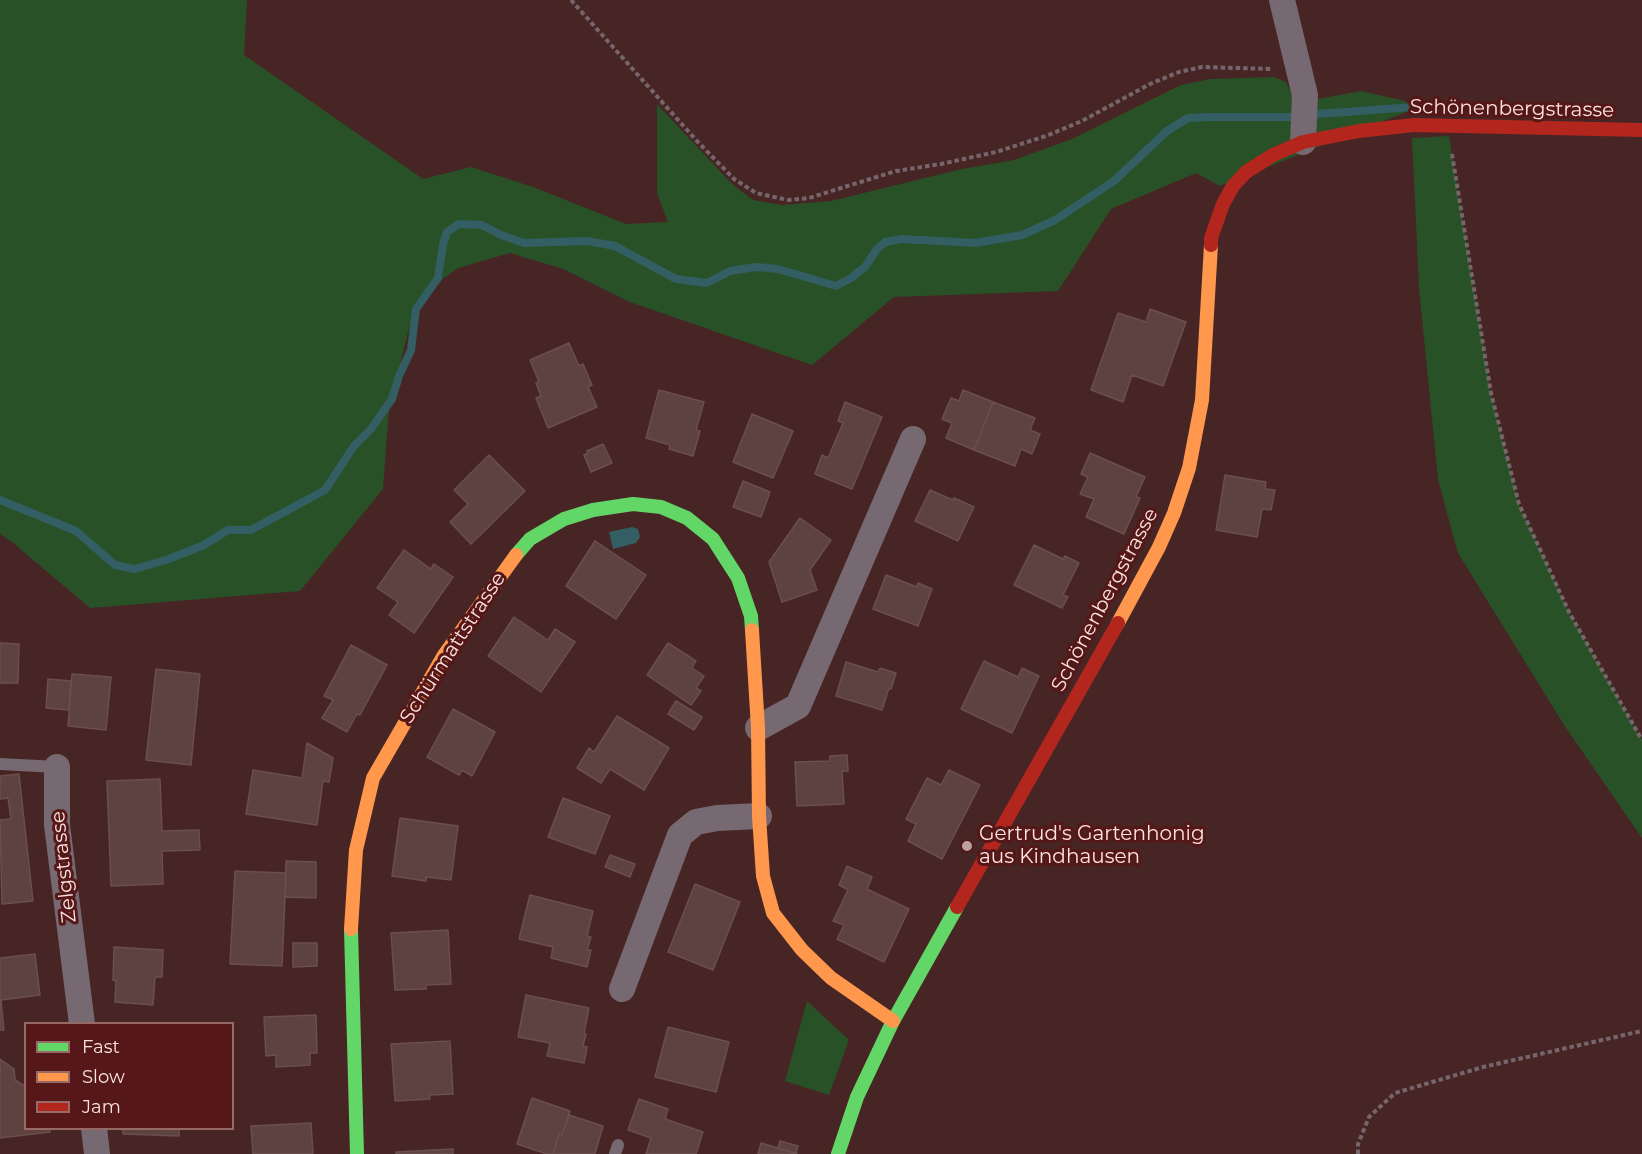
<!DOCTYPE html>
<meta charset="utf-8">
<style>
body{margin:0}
#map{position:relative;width:1642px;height:1154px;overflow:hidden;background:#472525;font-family:Montserrat,sans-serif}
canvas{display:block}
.legend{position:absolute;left:24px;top:1022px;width:210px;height:108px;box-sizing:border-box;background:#551717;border:2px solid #976967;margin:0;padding:8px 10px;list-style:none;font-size:18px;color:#fbe3e0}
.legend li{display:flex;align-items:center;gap:12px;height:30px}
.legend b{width:30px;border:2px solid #976967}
</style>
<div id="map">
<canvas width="1642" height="1154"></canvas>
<ul class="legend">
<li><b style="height:8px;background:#63d668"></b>Fast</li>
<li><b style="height:8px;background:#ff974d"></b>Slow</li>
<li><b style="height:8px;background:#b3261e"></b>Jam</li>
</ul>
</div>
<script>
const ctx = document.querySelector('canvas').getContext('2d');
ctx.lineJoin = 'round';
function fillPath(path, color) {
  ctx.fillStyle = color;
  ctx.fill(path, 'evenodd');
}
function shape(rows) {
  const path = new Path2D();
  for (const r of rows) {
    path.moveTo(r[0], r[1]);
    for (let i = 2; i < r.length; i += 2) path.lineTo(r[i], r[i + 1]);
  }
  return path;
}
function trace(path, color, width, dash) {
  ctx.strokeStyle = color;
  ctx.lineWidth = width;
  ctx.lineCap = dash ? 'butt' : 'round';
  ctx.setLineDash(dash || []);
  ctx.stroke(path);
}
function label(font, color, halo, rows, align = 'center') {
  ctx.font = font + ' Montserrat,sans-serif';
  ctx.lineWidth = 6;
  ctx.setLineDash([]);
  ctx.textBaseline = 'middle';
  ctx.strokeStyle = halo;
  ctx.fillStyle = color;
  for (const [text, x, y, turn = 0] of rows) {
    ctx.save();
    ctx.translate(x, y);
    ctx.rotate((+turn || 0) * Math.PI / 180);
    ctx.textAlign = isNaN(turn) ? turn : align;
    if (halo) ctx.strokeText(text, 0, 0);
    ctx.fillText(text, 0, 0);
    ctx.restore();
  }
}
fillPath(shape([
 [0,0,247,0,244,55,423,179,471,167,533,187,626,224,668,222,657,193,657,104,731,183,753,200,782,205,831,201,962,169,1014,160,1072,139,1181,85,1210,79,1274,77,1286,82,1296,103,1361,91,1405,101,1411,110,1220,186,1196,173,1111,209,1058,291,894,297,812,365,630,302,563,269,510,253,458,268,426,291,410,324,389,409,383,489,300,591,90,608,12,542,0,534],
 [1449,136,1491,393,1519,504,1569,612,1642,740,1642,838,1564,725,1458,553,1451,528,1438,479,1419,288,1412,138],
 [807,1001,849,1040,829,1095,785,1081]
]), '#295127');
fillPath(shape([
 [632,527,638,529,640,537,636,543,613,549,609,532]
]), '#335e63');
trace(shape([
 [1318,114,1413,107],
 [0,500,76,531,115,565,135,569,169,559,204,545,228,530,251,530,325,490,354,446,371,429,392,399,399,376,411,350,416,309,438,278,443,244,447,232,459,224,482,225,501,235,524,243,587,241,615,246,676,279,707,283,730,271,756,267,778,269,836,286,851,278,865,267,877,249,885,242,902,239,975,243,1022,235,1055,220,1114,181,1167,131,1188,118,1209,117,1289,117]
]), '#335e63', 8);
const building = shape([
 [1150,309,1186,322,1163,386,1132,375,1123,402,1091,390,1118,313,1146,322,1150,309],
 [569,343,579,366,583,364,592,385,588,387,597,407,548,428,536,398,541,396,536,383,539,382,530,360,569,343],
 [659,390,704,402,696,430,700,431,693,456,669,449,670,445,646,438,659,390],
 [963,390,993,402,974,450,946,438,952,423,942,419,951,398,959,401,963,390],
 [845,402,882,417,852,489,815,474,822,455,828,458,843,423,838,421,845,402],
 [993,402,1035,418,1030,430,1040,434,1032,454,1021,449,1015,466,974,450,993,402],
 [752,414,793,431,773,478,733,462,752,414],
 [603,444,612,463,591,472,584,455,588,453,587,451,603,444],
 [1090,453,1145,477,1136,497,1140,498,1124,534,1086,517,1094,499,1080,494,1088,477,1081,474,1090,453],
 [489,455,525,491,471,544,450,522,468,504,454,490,489,455],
 [1225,475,1266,482,1265,489,1275,490,1271,510,1262,509,1257,537,1216,530,1225,475],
 [743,481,770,492,761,517,733,507,743,481],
 [930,490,953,500,954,498,974,507,958,541,915,521,930,490],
 [800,518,831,540,810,570,817,590,782,602,769,562,800,518],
 [595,541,646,575,616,619,566,586,595,541],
 [1034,545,1063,559,1065,556,1079,563,1063,595,1068,597,1062,608,1014,585,1034,545],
 [404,550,431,569,434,564,453,577,414,633,389,615,398,602,377,588,404,550],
 [886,575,917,587,918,583,932,589,918,626,873,609,886,575],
 [514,617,548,640,555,629,575,642,541,692,488,656,514,617],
 [0,643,19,644,18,683,0,683,0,643],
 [668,643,696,661,692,668,704,676,696,688,701,691,691,705,647,675,668,643],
 [351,645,387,665,360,715,357,714,347,732,322,718,333,700,324,696,351,645],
 [984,661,1018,677,1022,668,1039,676,1012,733,961,709,984,661],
 [846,662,878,672,880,668,896,673,891,689,889,688,882,710,836,696,846,662],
 [156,669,200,674,191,765,146,760,156,669],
 [72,674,111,677,106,730,68,726,72,674],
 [48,679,71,681,69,710,46,708,48,679],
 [676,701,702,717,694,730,668,714,676,701],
 [453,709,495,732,472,776,462,770,459,775,427,757,453,709],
 [617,716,669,748,644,790,610,769,601,783,577,768,589,748,594,752,617,716],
 [307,743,333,758,329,782,323,781,317,825,246,814,253,770,302,778,307,743],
 [847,755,848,771,842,771,844,804,797,806,795,762,830,761,830,756,847,755],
 [949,770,980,785,942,859,908,841,916,824,906,819,927,778,941,785,949,770],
 [19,774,33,901,2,904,0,820,11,819,8,798,0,799,0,776,19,774],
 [160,779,162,831,199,830,200,850,162,851,163,884,111,886,107,781,160,779],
 [563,798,610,816,595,854,548,837,563,798],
 [400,818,458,826,451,880,426,877,426,881,392,876,400,818],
 [610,855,635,864,630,877,605,867,610,855],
 [286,861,316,862,316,898,285,897,286,861],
 [847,866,872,877,867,889,909,909,884,962,837,939,844,925,833,921,848,890,839,885,847,866],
 [235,871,286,873,282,966,230,964,235,871],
 [695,884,740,902,713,970,668,952,695,884],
 [530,895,593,911,587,936,591,937,587,950,591,950,587,967,551,958,553,947,519,939,530,895],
 [448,930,451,984,426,985,426,989,395,990,391,933,448,930],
 [293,943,317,943,317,966,293,967,293,943],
 [114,947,163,950,162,977,155,977,153,1005,115,1002,116,981,113,980,114,947],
 [35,954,40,995,1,1000,4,1030,0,1030,0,958,35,954],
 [526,995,589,1008,584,1033,586,1034,583,1046,587,1047,584,1063,547,1056,550,1043,518,1037,526,995],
 [316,1015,317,1053,310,1053,310,1065,276,1067,276,1055,266,1056,264,1017,316,1015],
 [668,1027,729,1042,716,1092,655,1077,668,1027],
 [450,1041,453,1094,429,1095,430,1099,395,1101,391,1044,450,1041],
 [0,1059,14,1069,15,1080,26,1087,26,1128,50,1128,50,1132,0,1138,0,1059],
 [532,1098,570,1111,562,1135,559,1134,553,1154,547,1154,517,1144,532,1098],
 [639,1099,668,1109,665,1119,703,1132,696,1154,646,1154,651,1138,628,1130,639,1099],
 [569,1115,603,1126,595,1154,553,1154,559,1134,562,1135,569,1115],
 [311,1123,313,1154,253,1154,251,1126,311,1123],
 [123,1128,179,1128,179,1136,123,1134,123,1128],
 [780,1141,798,1146,796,1154,778,1148,780,1141],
 [761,1143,778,1148,797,1154,758,1154,761,1143],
 [453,1149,453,1154,396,1154,396,1152,453,1149]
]);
fillPath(building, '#5d4240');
trace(building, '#6b4f4d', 1.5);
trace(shape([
 [571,0,696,140,734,179,756,193,788,200,809,198,896,171,941,164,996,152,1046,136,1082,121,1150,84,1179,72,1202,67,1272,69],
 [1452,154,1491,393,1519,504,1569,612,1642,740],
 [1358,1154,1358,1144,1369,1117,1395,1093,1483,1067,1642,1031]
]), '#76656b', 4, [4.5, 3]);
trace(shape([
 [0,764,57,767],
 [615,1154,618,1145]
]), '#776972', 12);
trace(shape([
 [1282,0,1305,95,1303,142],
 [758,728,798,706,913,439],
 [57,767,57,825,82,1024],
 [622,989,680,835,696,822,717,818,759,816],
 [94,1128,97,1154]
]), '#776972', 26);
trace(shape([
 [516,555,530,539,564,519,593,510,633,504,661,507,687,518,713,539,738,578,751,616,752,630],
 [351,929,357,1154],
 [838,1154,857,1097,893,1021,957,907]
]), '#63d668', 14);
trace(shape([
 [1118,623,1159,547,1174,513,1189,468,1202,400,1211,245],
 [752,630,758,728,759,816,763,876,773,913,802,950,831,978,893,1021],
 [351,929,356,850,373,778,444,655,516,555]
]), '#ff974d', 14);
trace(shape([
 [1211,245,1211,238,1223,204,1233,186,1246,172,1273,155,1303,142,1359,131,1414,125,1642,130],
 [957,907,1118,623]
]), '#b3261e', 14);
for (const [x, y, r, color] of [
 [967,846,6,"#bca09f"]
]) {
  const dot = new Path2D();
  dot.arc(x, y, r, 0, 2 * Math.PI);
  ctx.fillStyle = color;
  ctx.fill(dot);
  trace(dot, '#551717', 2);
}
label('20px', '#fbe3e0', '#551717', [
 ["Schönenbergstrasse",1512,109,1],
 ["Schönenbergstrasse",1105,600,-62],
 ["Schürmattstrasse",453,648,-57],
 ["Zelgstrasse",64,867,-96]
]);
label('20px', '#fbe3e0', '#551717', [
 ["Gertrud's Gartenhonig",979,834],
 ["aus Kindhausen",979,857]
], 'left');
</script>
